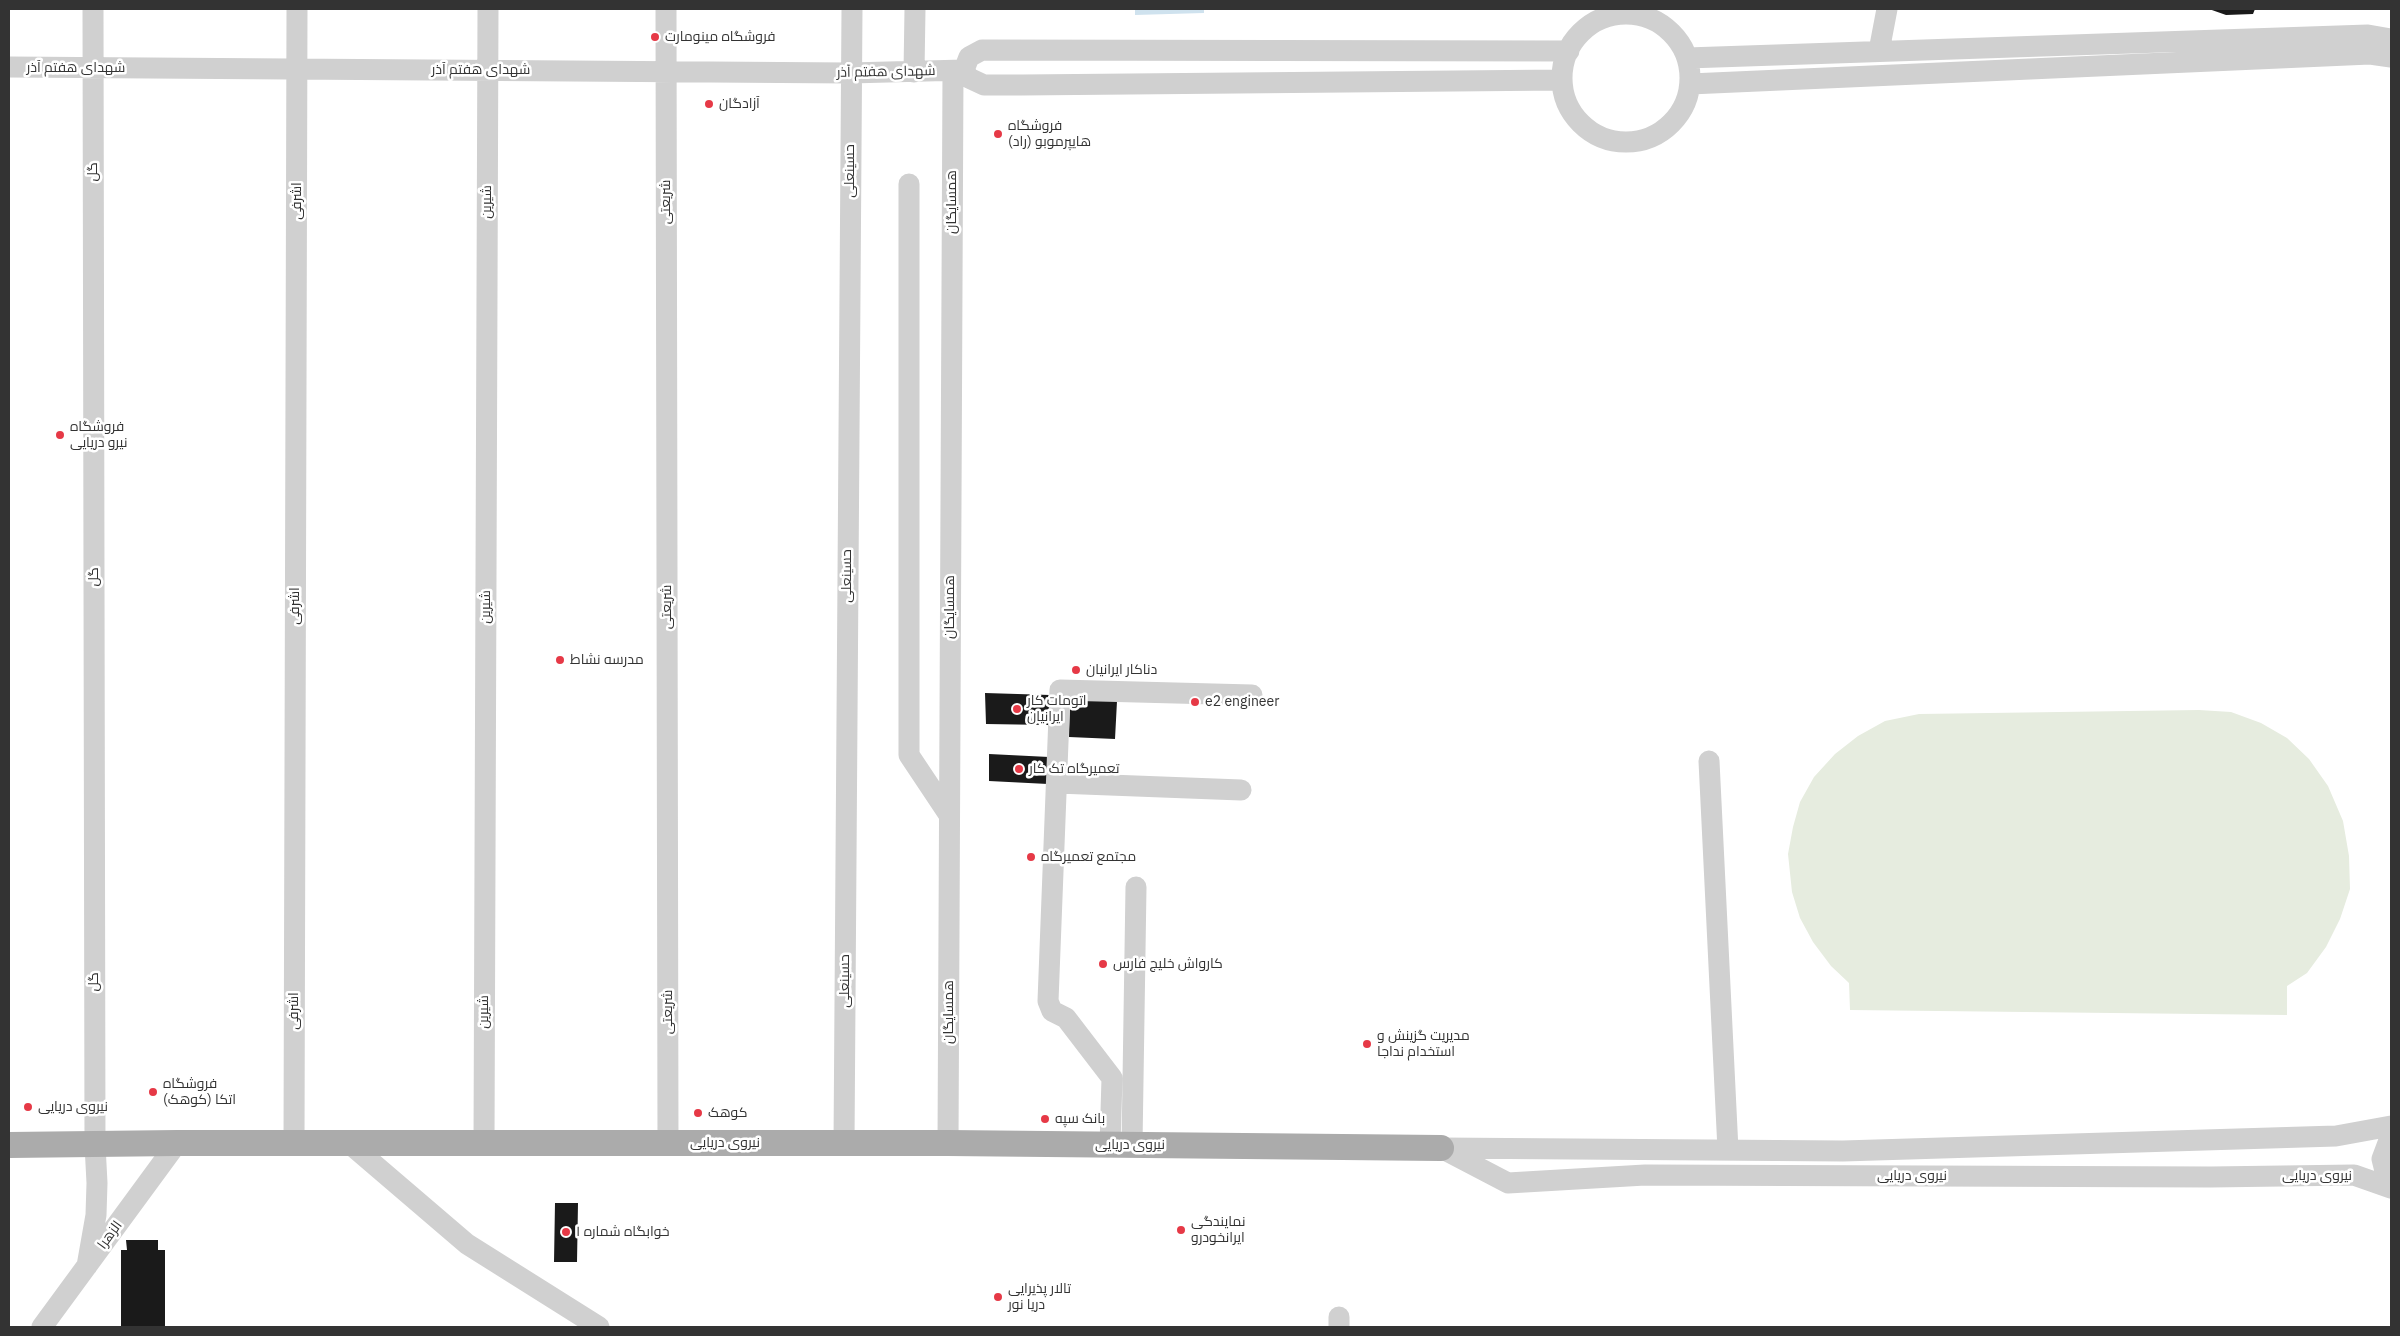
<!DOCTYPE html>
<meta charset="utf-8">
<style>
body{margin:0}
#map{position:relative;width:2400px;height:1336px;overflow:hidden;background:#fff;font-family:"IBM Plex Sans",sans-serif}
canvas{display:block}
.frame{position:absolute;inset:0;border:10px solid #333;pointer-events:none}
</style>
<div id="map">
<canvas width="2400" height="1336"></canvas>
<div class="frame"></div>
</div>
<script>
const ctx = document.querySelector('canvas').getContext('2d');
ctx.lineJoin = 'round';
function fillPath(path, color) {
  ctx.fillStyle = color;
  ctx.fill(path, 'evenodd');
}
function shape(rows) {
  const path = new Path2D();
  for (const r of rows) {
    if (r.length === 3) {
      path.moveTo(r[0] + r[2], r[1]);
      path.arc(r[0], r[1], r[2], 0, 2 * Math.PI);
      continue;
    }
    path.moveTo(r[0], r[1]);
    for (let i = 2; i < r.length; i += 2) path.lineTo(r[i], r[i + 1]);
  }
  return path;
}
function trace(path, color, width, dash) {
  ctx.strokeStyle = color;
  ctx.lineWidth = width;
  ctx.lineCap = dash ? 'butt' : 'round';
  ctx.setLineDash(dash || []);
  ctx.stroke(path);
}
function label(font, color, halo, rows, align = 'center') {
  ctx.font = font + ' "IBM Plex Sans",Cairo,sans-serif';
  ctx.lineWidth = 5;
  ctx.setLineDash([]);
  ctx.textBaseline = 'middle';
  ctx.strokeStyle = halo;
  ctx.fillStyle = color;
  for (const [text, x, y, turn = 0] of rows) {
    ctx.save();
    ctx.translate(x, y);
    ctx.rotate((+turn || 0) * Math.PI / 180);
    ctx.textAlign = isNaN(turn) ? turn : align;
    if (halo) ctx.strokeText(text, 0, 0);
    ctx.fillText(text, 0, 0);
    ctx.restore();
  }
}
fillPath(shape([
 [2199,710,2231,712,2261,723,2287,738,2309,759,2328,786,2343,821,2349,856,2350,889,2340,919,2326,947,2307,973,2287,986,2287,1015,1850,1010,1849,983,1831,966,1813,942,1800,918,1792,892,1788,854,1793,827,1800,802,1814,777,1835,754,1858,736,1885,721,1919,714]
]), '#e6ecdf');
fillPath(shape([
 [1135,9,1204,9,1204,13,1135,15]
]), '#cfe2ee');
fillPath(shape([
 [2209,9,2255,9,2253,14,2226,15],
 [985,693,1050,695,1048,725,986,724],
 [1079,700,1117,701,1115,739,1069,737,1070,705],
 [989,754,1049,757,1048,784,989,781],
 [555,1203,578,1203,577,1262,554,1262],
 [126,1240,158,1240,158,1250,165,1250,165,1327,121,1327,121,1250,127,1250]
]), '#1a1a1a');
trace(shape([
 [666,9,668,1143],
 [1626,78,64],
 [1879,51,1887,9],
 [1687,58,2368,35,2391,39],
 [9,67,850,73,964,70,969,78,984,85,1022,85,1562,80],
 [964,70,969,57,982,50,1569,51],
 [914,72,915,9],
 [1690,84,2370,54,2391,57],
 [909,184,909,755,949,815],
 [1709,761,1728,1150],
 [1057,783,1241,790],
 [2391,1126,2336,1136,1843,1151,1441,1148,1508,1183,1645,1175,2211,1177,2354,1175,2391,1188],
 [2391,1135,2382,1159,2387,1179,2391,1182],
 [294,1143,297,9],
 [349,1143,467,1244,599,1327],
 [484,1143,488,9],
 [844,1143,852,9],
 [948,1143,953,71],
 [1110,1145,1112,1078,1066,1018,1052,1011,1048,1001,1060,690,1252,695],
 [1132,1145,1136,887],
 [87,1266,96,1215,97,1183,95,1145,93,9],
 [1339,1317,1339,1327],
 [42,1327,177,1143]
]), '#d0d0d0', 21);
trace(shape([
 [9,1145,177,1143,948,1143,1441,1148]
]), '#ababab', 26);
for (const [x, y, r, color] of [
 [655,37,5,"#e63946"],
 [709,104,5,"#e63946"],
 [998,134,5,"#e63946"],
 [60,435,5,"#e63946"],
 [560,660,5,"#e63946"],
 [1076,670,5,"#e63946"],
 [1195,702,5,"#e63946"],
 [1017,709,5,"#e63946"],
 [1019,769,5,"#e63946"],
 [1031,857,5,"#e63946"],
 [1103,964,5,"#e63946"],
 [1367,1044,5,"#e63946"],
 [153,1092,5,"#e63946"],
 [28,1107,5,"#e63946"],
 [698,1113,5,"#e63946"],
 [1045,1119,5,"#e63946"],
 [1181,1230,5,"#e63946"],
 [566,1232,5,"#e63946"],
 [998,1297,5,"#e63946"]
]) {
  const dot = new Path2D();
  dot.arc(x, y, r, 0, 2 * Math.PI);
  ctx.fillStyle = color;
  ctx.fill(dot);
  trace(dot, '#fff', 2);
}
label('14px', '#333', '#fff', [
 ["فروشگاه مینومارت",665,37],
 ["آزادگان",719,104],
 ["فروشگاه",1008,126],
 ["هایپرموبو (راد)",1008,142],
 ["فروشگاه",70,427],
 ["نیرو دریایی",70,443],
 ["مدرسه نشاط",570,660],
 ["دناکار ایرانیان",1086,670],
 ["اتومات کار",1027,701],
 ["ایرانیان",1027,717],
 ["e2 engineer",1205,702],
 ["تعمیرگاه تک کار",1029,769],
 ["مجتمع تعمیرگاه",1041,857],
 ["کارواش خلیج فارس",1113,964],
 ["مدیریت گزینش و",1377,1036],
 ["استخدام نداجا",1377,1052],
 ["فروشگاه",163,1084],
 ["اتکا (کوهک)",163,1100],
 ["نیروی دریایی",38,1107],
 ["کوهک",708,1113],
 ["بانک سپه",1055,1119],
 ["نمایندگی",1191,1222],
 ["ایرانخودرو",1191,1238],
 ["خوابگاه شماره ۱",576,1232],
 ["تالار پذیرایی",1008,1289],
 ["دریا نور",1008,1305]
], 'left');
label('14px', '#333', '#fff', [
 ["شهدای هفتم آذر",76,68],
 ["شهدای هفتم آذر",481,70],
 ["شهدای هفتم آذر",886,72,-1],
 ["حسینعلی",850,171,-90],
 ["گل",93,172,-90],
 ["اشرفی",297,201,-90],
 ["شیرین",487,202,-90],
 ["شریعتی",666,202,-90],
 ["همسایگان",952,202,-90],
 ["حسینعلی",847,576,-90],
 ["گل",94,577,-90],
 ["اشرفی",295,606,-90],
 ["شیرین",486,607,-90],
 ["شریعتی",667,607,-90],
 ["همسایگان",950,607,-90],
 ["حسینعلی",845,981,-90],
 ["گل",94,982,-90],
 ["اشرفی",294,1011,-90],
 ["شیرین",484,1012,-90],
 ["شریعتی",668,1012,-90],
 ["همسایگان",949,1012,-90],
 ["نیروی دریایی",725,1143],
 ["نیروی دریایی",1130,1145],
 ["نیروی دریایی",1912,1176],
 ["نیروی دریایی",2317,1176],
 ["الزهرا",110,1235,-54]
]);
</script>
